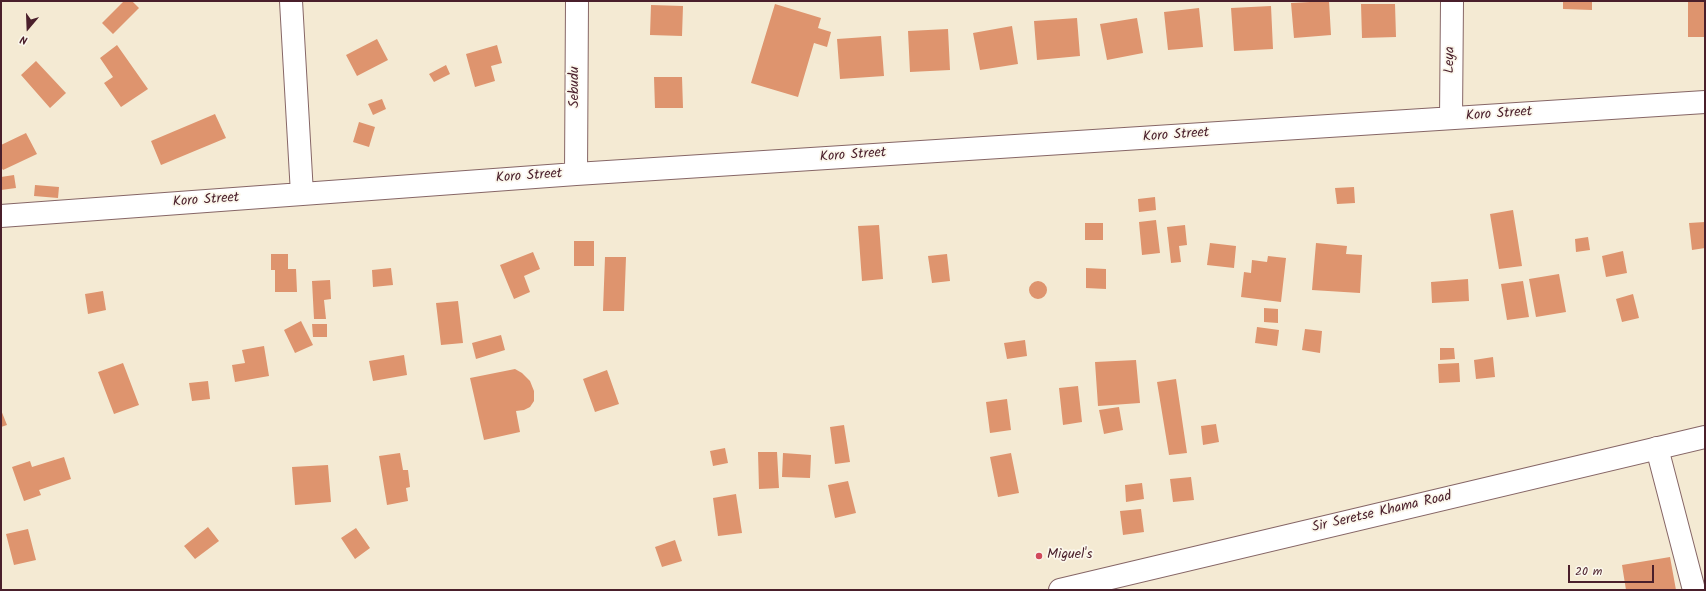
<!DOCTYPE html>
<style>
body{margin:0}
#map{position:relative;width:1706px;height:591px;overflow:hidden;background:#f4ead3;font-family:Kalam,sans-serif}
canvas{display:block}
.frame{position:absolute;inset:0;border:2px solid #4a1f2b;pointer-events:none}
.north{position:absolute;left:8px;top:8px;width:40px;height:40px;-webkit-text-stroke:3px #fbf7ec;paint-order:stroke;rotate:199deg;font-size:11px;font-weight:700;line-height:16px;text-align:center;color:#4a1f2b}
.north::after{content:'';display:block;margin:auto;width:14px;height:18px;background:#4a1f2b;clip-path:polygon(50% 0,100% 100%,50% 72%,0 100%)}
.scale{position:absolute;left:1568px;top:565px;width:86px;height:18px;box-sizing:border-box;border:2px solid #4a1f2b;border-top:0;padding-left:5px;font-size:12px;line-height:14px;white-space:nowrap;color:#4a1f2b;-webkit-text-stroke:3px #fbf7ec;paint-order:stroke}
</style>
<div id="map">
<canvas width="1706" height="591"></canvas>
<div class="frame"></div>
<div class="north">N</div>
<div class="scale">20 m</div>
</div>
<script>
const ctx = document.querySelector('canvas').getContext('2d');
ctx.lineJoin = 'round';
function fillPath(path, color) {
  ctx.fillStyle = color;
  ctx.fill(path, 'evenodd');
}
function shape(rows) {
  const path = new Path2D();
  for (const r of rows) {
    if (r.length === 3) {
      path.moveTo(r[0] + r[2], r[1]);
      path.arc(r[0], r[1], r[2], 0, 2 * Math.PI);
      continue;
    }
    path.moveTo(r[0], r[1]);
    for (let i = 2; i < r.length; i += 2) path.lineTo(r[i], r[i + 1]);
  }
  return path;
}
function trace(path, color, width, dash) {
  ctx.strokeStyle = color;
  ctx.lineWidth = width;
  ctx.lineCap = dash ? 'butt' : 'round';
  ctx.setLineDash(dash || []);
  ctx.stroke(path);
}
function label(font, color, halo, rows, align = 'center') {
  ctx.font = font + ' Kalam,sans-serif';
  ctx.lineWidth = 3.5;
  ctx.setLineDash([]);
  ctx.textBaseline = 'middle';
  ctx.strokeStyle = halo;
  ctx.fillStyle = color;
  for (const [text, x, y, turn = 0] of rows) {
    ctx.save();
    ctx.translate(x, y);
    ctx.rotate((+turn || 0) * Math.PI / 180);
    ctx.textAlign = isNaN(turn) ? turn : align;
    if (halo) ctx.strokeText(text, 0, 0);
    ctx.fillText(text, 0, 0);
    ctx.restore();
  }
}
fillPath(shape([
 [124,1,132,1,139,8,113,34,102,23],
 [1329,1,1331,35,1294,38,1291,3],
 [1563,1,1592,1,1592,10,1563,9],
 [1688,1,1705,1,1705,37,1688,37],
 [775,4,821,18,818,28,831,32,827,47,814,43,798,97,751,83],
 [1361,4,1395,4,1396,37,1362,38],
 [651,5,683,6,682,36,650,35],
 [1271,6,1273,49,1234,51,1231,8],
 [1199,8,1203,47,1168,50,1164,12],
 [1077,18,1080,56,1037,60,1034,21],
 [1137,18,1143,53,1107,60,1100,24],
 [1012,26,1018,64,980,70,973,33],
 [948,29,950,70,910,72,908,31],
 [881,36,884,76,840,79,837,39],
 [377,39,388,60,357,76,346,55],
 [117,45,148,89,121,107,104,83,113,77,100,58],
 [497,45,502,63,491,66,495,81,475,87,466,54],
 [36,61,66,93,50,108,21,75],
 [446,65,450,74,434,82,429,74],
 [654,77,682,77,683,108,655,108],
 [382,99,386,109,373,115,368,104],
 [215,114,226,138,161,165,151,141],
 [359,122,375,127,369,147,353,142],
 [26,133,37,154,3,170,1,167,1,145],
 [14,175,16,188,1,190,1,177],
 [35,185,59,187,58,198,34,196],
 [1354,187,1355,203,1337,204,1335,188],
 [1155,197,1156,210,1139,212,1138,199],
 [1513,210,1522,266,1499,269,1490,214],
 [1156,220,1160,253,1142,255,1139,222],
 [1705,222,1705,248,1692,250,1689,223],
 [1085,223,1103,223,1103,240,1085,240],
 [879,225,883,279,862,281,858,226],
 [1185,225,1187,245,1179,246,1181,262,1171,263,1167,227],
 [1588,237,1590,250,1576,252,1575,239],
 [574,241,594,241,594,266,574,266],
 [1210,243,1236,246,1234,268,1207,265],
 [1316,243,1347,246,1346,254,1362,255,1360,293,1312,290],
 [1623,251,1627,273,1606,277,1602,256],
 [533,252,540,269,524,276,530,292,514,299,500,265],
 [271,254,288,254,288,269,296,269,297,292,275,292,275,270,271,270],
 [947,254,950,281,932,283,928,256],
 [1268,256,1286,258,1281,302,1241,297,1244,272,1251,273,1252,260,1267,262],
 [605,257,626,257,624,311,603,311],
 [391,268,393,285,373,287,372,270],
 [1086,268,1106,269,1106,289,1086,288],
 [1559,274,1566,312,1536,317,1529,279],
 [1468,279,1469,301,1432,303,1431,282],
 [330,280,331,299,324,300,326,319,314,319,312,281],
 [1523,281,1529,317,1507,320,1501,284],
 [1038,290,9],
 [103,291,106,310,88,314,85,294],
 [1633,294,1639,318,1622,322,1616,299],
 [458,301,463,343,441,345,436,303],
 [1264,308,1278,309,1278,323,1264,322],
 [301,321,313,345,295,353,284,330],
 [312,324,327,324,327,337,313,337],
 [1257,327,1279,330,1277,346,1255,343],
 [1305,329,1322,331,1320,353,1302,350],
 [501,335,505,350,476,359,472,343],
 [1025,340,1027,356,1007,359,1004,343],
 [264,346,269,376,235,382,232,365,245,363,242,350],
 [1440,348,1454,348,1455,359,1440,360],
 [404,355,407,375,373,381,369,361],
 [1493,357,1495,377,1476,379,1474,360],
 [1136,360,1140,403,1098,406,1095,362],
 [123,363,139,405,114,414,98,372],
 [1459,363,1460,382,1439,383,1438,364],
 [515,369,522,373,530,381,534,391,534,401,530,407,524,410,516,411,520,432,484,440,470,378],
 [607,370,619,404,595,412,583,379],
 [1176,379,1187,453,1169,455,1157,382],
 [208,381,210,399,192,401,189,383],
 [1078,386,1082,422,1063,425,1059,388],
 [1007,399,1011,430,990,433,986,402],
 [1119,407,1123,430,1104,434,1099,410],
 [1,410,7,425,1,427],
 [1216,424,1219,442,1203,445,1201,426],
 [844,425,850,462,835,464,830,427],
 [725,448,728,463,713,466,710,451],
 [758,452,777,452,779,488,759,489],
 [400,453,403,470,408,470,410,487,406,488,408,501,387,505,379,456],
 [783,453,811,455,810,478,782,477],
 [1011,453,1019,493,998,497,990,457],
 [64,457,71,479,39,490,41,495,24,501,12,467,30,461,32,467],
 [328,465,331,502,295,505,292,467],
 [1191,477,1194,500,1173,502,1170,479],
 [848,481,856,513,835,518,828,485],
 [1142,483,1144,499,1126,502,1125,485],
 [736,494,742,533,718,536,713,498],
 [1141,509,1144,532,1123,535,1120,511],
 [208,527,219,541,195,559,184,546],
 [356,528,370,548,355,559,341,538],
 [28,529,36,560,14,565,6,534],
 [675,540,682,561,662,567,655,547],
 [1670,557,1676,590,1626,590,1622,565]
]), '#de946e');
const minor = shape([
 [291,1,302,194],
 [1451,118,1452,1],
 [576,174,577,1],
 [1,216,576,174,1705,102],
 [1657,448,1694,590]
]);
const major = shape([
 [1060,590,1705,437]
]);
trace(minor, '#866666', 24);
trace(major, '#866666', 24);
trace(minor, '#fff', 22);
trace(major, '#fff', 22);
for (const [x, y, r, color] of [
 [1039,556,4,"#d1495b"]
]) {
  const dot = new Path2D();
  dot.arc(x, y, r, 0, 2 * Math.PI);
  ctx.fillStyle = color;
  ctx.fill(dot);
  trace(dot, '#fbf7ec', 1.5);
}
label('14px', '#4a1f2b', '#fbf7ec', [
 ["Leya",1451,60,-89],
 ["Sebudu",576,87,-90],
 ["Koro Street",1499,115,-4],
 ["Koro Street",1176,136,-4],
 ["Koro Street",853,156,-4],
 ["Koro Street",529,177,-4],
 ["Koro Street",206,201,-4],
 ["Sir Seretse Khama Road",1382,513,-13]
]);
label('14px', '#4a1f2b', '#fbf7ec', [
 ["Miguel's",1047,556]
], 'left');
</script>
